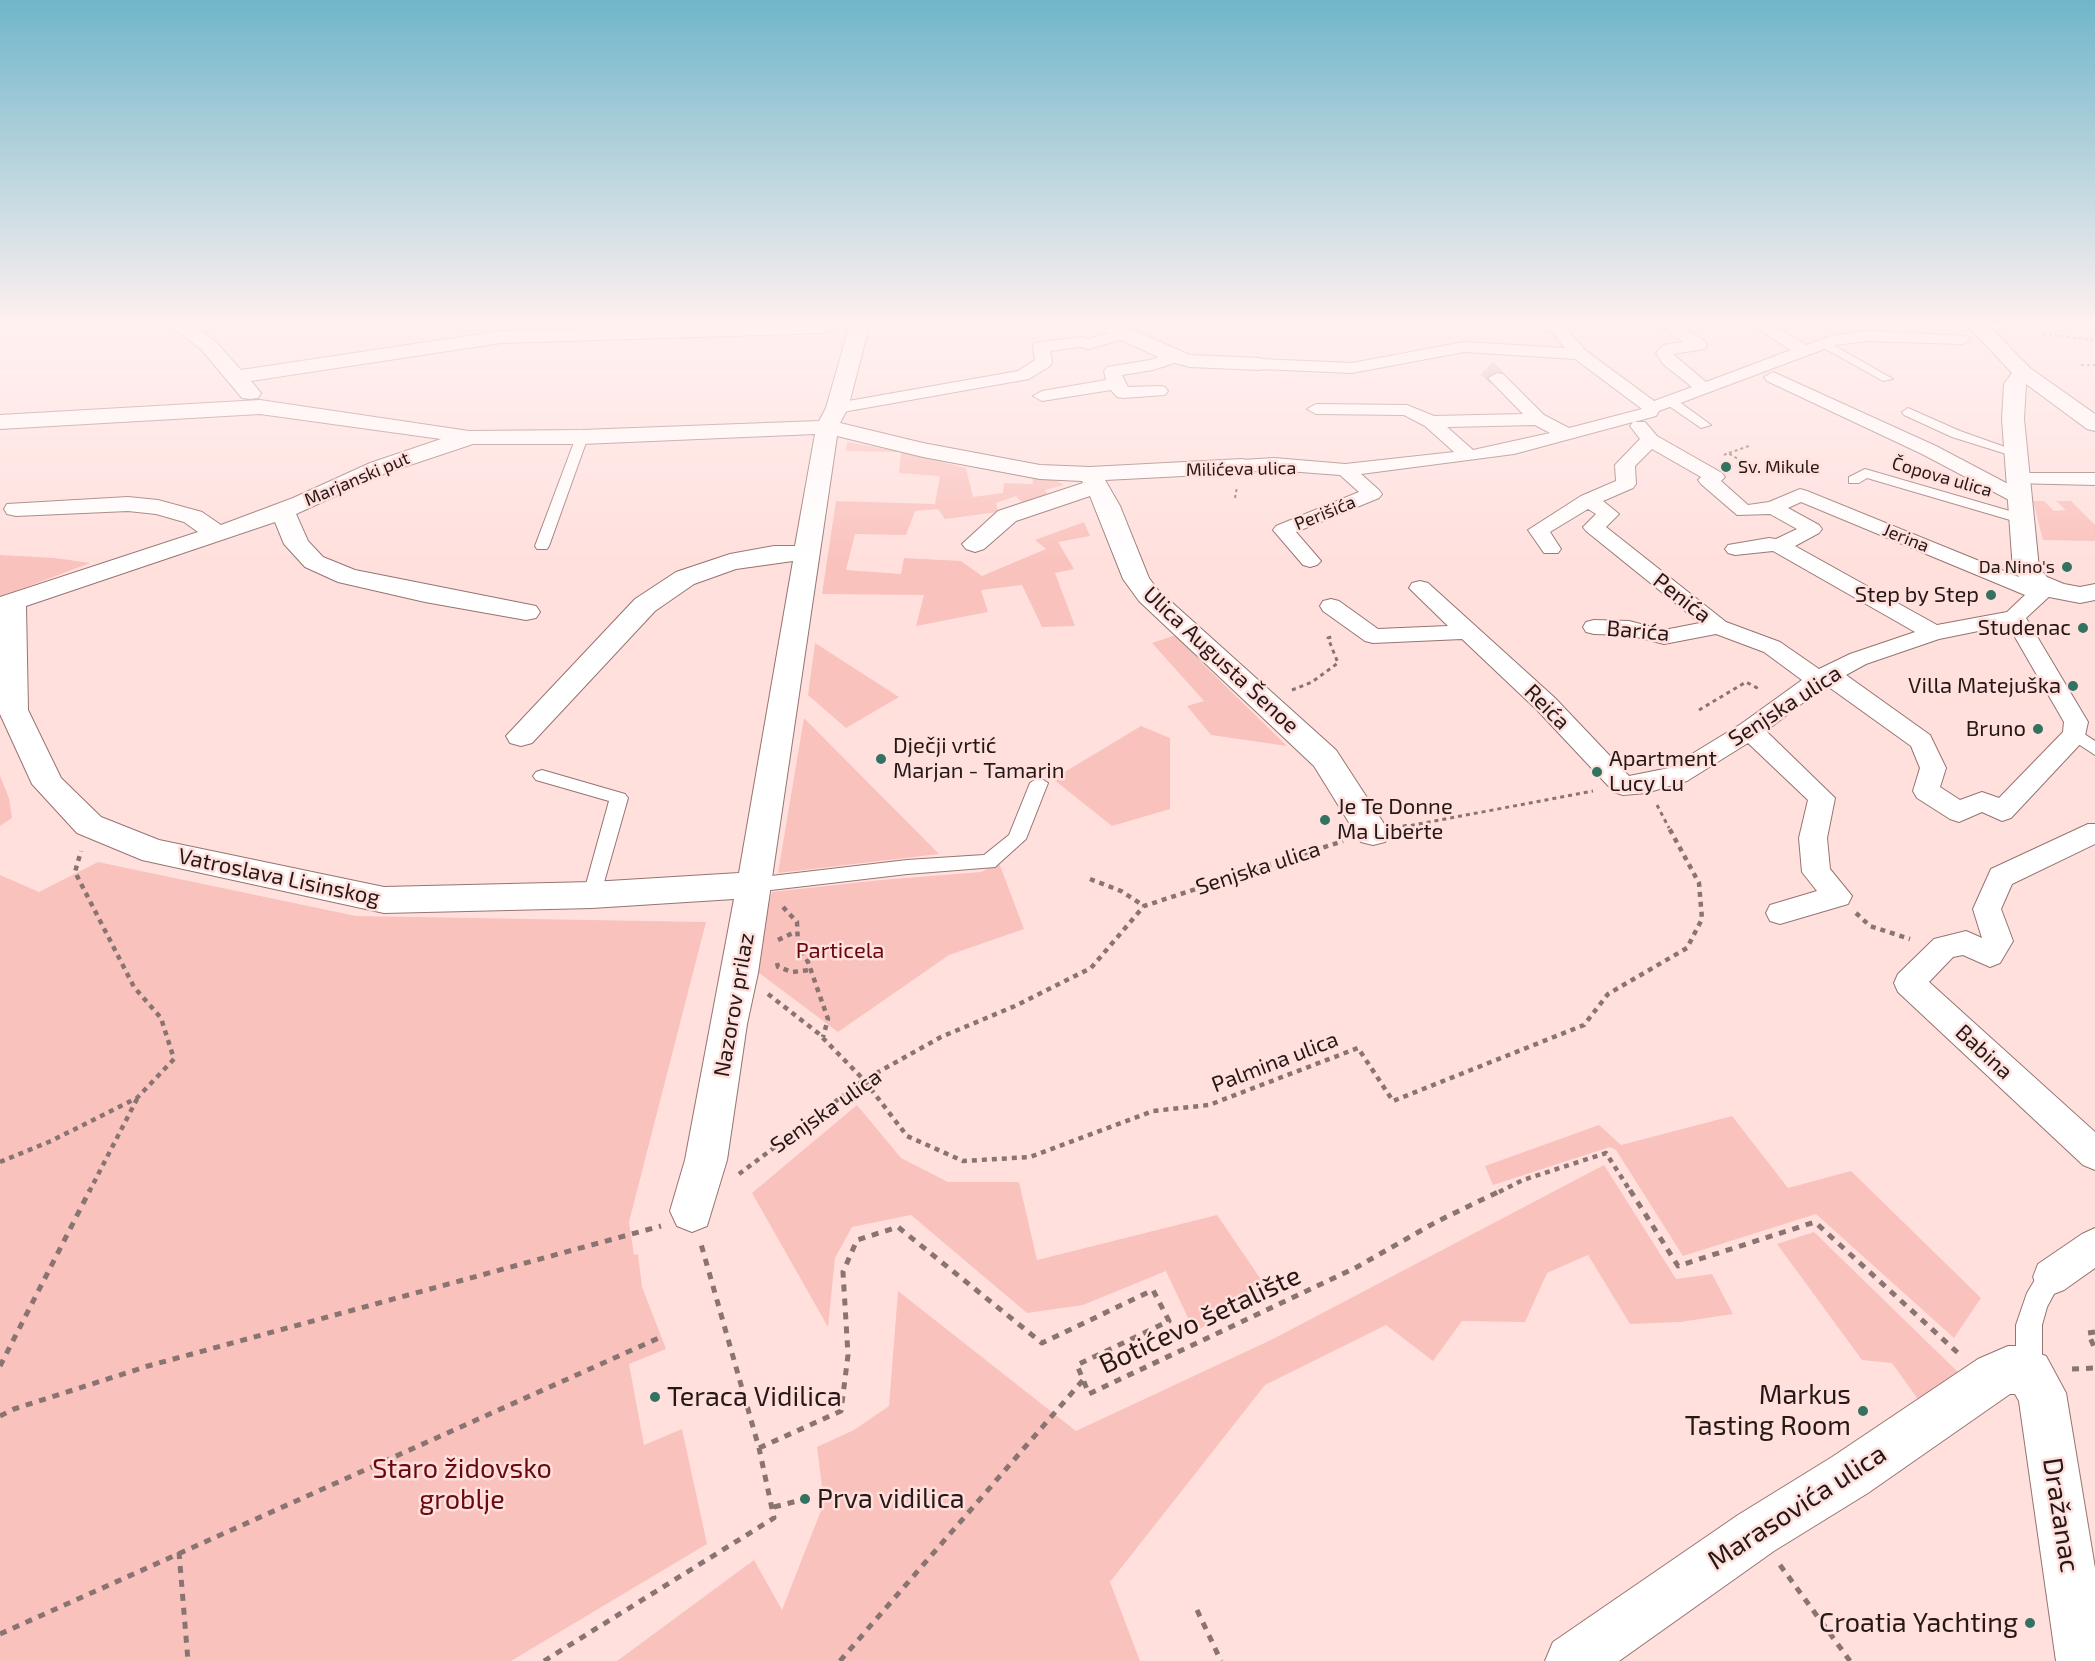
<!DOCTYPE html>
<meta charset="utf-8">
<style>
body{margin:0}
canvas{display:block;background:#ffe0dd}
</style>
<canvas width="2095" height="1661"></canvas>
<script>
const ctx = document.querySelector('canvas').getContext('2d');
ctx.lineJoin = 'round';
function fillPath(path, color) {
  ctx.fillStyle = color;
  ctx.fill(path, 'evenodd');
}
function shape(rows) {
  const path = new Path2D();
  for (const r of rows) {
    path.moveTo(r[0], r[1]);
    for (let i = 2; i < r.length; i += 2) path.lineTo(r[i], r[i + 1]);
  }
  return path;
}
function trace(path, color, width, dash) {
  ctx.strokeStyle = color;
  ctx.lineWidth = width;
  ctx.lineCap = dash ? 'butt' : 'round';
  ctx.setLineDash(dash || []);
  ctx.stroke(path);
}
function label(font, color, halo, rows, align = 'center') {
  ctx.font = font + ' "Exo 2",sans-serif';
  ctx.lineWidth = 5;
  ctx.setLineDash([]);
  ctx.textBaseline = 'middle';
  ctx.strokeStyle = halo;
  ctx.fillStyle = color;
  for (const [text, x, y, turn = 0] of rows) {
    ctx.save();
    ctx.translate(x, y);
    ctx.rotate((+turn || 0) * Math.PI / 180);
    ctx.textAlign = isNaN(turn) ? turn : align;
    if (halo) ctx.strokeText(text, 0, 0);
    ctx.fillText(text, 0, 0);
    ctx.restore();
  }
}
fillPath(shape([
 [847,442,903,452,966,468,973,497,1003,493,1004,483,1033,484,1032,476,1052,478,1064,485,1045,490,1050,498,1026,507,1016,496,996,503,998,512,945,519,938,509,915,511,906,535,855,534,846,570,901,574,904,558,961,561,982,576,1046,549,1035,540,1084,522,1090,536,1058,542,1074,569,1055,573,1075,626,1042,627,1022,585,981,590,988,612,916,626,924,595,822,594,836,501,935,504,940,476,899,473,901,452,846,451],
 [2033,501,2044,501,2054,511,2066,510,2056,501,2071,501,2095,525,2095,541,2043,540],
 [0,555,55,558,90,563,0,597],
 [1176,635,1202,663,1287,746,1211,735,1187,706,1204,701,1152,643],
 [815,643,899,697,846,728,808,695],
 [804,718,939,854,778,873],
 [1141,726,1170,738,1170,809,1112,826,1053,779],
 [0,776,9,798,12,818,0,826],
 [98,862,356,916,706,922,629,1222,634,1255,638,1254,642,1287,666,1349,629,1364,644,1445,682,1429,707,1544,511,1661,0,1661,0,875,39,892],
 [999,863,1024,929,949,955,838,1032,751,967,772,892,881,880,981,872],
 [857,1105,901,1158,948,1182,1019,1182,1037,1260,1217,1215,1262,1281,1195,1333,1166,1271,1083,1305,1027,1313,911,1215,852,1227,835,1258,828,1327,752,1193],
 [1732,1116,1788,1188,1851,1171,1981,1298,1954,1338,1816,1214,1683,1256,1616,1150,1610,1147,1493,1185,1485,1166,1599,1125,1621,1145],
 [1604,1165,1676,1279,1712,1274,1733,1314,1680,1322,1630,1324,1588,1255,1547,1273,1525,1322,1462,1321,1433,1361,1386,1325,1265,1385,1110,1582,1140,1661,617,1661,754,1560,782,1610,824,1503,817,1447,854,1430,889,1406,898,1291,1076,1431,1273,1339],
 [1814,1232,1961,1375,1925,1409,1892,1363,1862,1360,1777,1244]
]), '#fac2bd');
trace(shape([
 [1487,368,1497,378]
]), '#d3b8b5', 18, [18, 9]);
const service = shape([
 [1820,342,1828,342,1893,379,1883,381,1820,346,1820,342],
 [1666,398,1674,398,1711,425,1701,428,1666,404,1666,398],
 [1908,408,1960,431,2022,453,2016,457,1952,437,1904,415,1902,412,1908,408],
 [582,433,588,437,549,546,547,549,537,549,535,546,576,437,582,433],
 [1865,469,2027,516,2029,519,2027,522,2017,522,1867,478,1859,483,1849,483,1849,477,1865,469],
 [2075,728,2095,741,2095,755,2069,738,2067,734,2069,730,2075,728],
 [542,770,625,794,628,798,599,900,592,902,585,900,583,895,609,801,536,780,533,776,536,772,542,770],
 [1039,777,1048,783,1026,839,995,867,907,874,754,892,747,890,745,885,747,880,754,878,907,860,984,855,1009,835,1030,783,1039,777],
 [2051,1265,2060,1268,2063,1277,2047,1307,2042,1325,2042,1373,2038,1382,2029,1386,2020,1382,2016,1373,2016,1325,2027,1293,2042,1268,2051,1265]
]);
const pedestrian = shape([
 [1548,327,1565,327,1585,350,1654,401,1692,387,1663,364,1656,353,1663,345,1683,342,1662,327,1682,327,1705,341,1707,345,1705,349,1673,354,1706,382,1791,350,1755,327,1775,327,1806,345,1832,336,1867,331,1968,336,1970,339,1962,344,1867,341,1835,345,1659,411,1656,416,1634,422,1645,422,1657,436,1722,473,1725,477,1721,481,1748,505,1769,502,1800,489,1807,491,2036,584,2046,580,2054,582,2057,587,2054,592,2026,618,2088,722,2084,740,2011,818,2002,821,1982,812,1959,822,1950,819,1917,798,1913,791,1920,768,1911,746,1826,685,1766,731,1835,798,1827,838,1830,869,1852,896,1848,904,1780,924,1770,921,1766,913,1770,905,1817,891,1802,872,1799,838,1808,800,1748,743,1687,781,1646,793,1623,795,1614,792,1537,710,1462,639,1373,643,1365,641,1323,611,1320,606,1323,601,1331,599,1339,601,1378,629,1448,626,1409,588,1412,583,1420,581,1428,583,1555,698,1629,776,1669,768,1741,724,1802,680,1764,652,1716,634,1664,644,1629,635,1594,634,1586,632,1583,627,1586,622,1594,620,1629,621,1664,630,1700,623,1586,531,1583,527,1596,514,1588,509,1550,532,1561,549,1558,553,1544,553,1528,530,1581,496,1616,481,1615,465,1640,439,1630,426,1633,422,1514,454,1361,474,1379,490,1382,494,1379,498,1296,532,1321,561,1317,565,1310,567,1303,565,1273,530,1276,526,1359,492,1340,475,1274,470,1242,472,1232,466,1242,460,1274,458,1345,464,1454,452,1425,426,1404,415,1316,414,1307,409,1316,404,1407,405,1434,416,1523,414,1488,378,1497,373,1503,374,1544,415,1569,428,1642,409,1575,359,1464,352,1352,373,1260,369,1252,364,1260,359,1352,363,1464,342,1565,348,1548,327],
 [1535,425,1550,433,1473,450,1447,427,1535,425],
 [1652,449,1701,477,1698,480,1701,484,1737,515,1770,514,1797,529,1776,539,1769,538,1728,545,1725,549,1728,553,1735,555,1773,551,1915,632,1850,654,1819,669,1780,642,1726,622,1606,527,1619,514,1603,501,1633,488,1636,484,1635,466,1652,449],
 [1801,502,2025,595,2007,612,1937,625,1795,546,1819,533,1822,529,1819,525,1788,508,1801,502],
 [2008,625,2064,722,2063,732,1999,798,1982,792,1960,800,1940,787,1946,768,1930,735,1846,675,1866,664,1939,639,2008,625],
 [1123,329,1131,334,1129,337,1089,349,1080,347,1050,351,1052,362,1050,366,1029,379,837,413,828,408,837,403,1018,371,1035,360,1033,347,1035,343,1080,337,1089,339,1123,329],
 [1174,352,1180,353,1182,357,1180,361,1153,370,1122,375,1128,387,1159,386,1165,387,1168,391,1165,395,1123,398,1117,397,1111,390,1042,401,1033,396,1042,391,1106,380,1104,371,1107,367,1150,360,1174,352],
 [1773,372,1936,446,2027,494,2030,498,2027,502,2013,502,1922,454,1767,381,1764,377,1773,372],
 [2019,473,2095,473,2095,485,2012,483,2009,479,2012,475,2019,473],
 [2088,824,2095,824,2095,844,2012,884,2001,909,2013,941,2000,963,1990,967,1963,955,1953,957,1929,982,2095,1132,2095,1170,2083,1165,1898,992,1894,983,1898,974,1934,939,1966,931,1982,938,1973,909,1991,869,2088,824],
 [2095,1228,2095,1268,2064,1290,2051,1295,2038,1290,2033,1277,2038,1264,2082,1234,2095,1228]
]);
const minor = shape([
 [172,327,195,327,215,341,241,370,501,331,625,327,835,327,825,333,501,343,251,381,261,393,258,398,250,399,242,398,201,349,172,327],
 [849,327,869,327,848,408,840,423,923,443,1040,465,1090,467,1242,459,1250,461,1254,466,1250,471,1242,473,1105,480,1120,506,1149,578,1157,589,1336,750,1390,833,1385,842,1373,845,1361,842,1314,766,1139,601,1123,579,1090,496,1016,521,984,549,975,552,966,549,962,544,998,511,1083,483,1082,481,1040,479,923,457,837,436,758,973,747,1024,727,1160,707,1226,692,1232,677,1226,670,1211,685,1160,734,899,592,908,384,913,142,860,77,833,32,784,0,714,0,597,198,532,184,522,156,514,128,511,16,516,7,514,4,509,7,504,128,497,158,500,202,512,221,525,293,498,370,463,441,439,260,414,0,429,0,415,260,400,469,431,582,430,819,421,826,408,849,327],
 [815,434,795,546,774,546,730,554,676,572,635,599,506,736,510,743,521,746,532,743,655,611,694,584,736,569,793,561,739,873,592,882,384,887,159,840,101,817,61,778,28,710,26,606,275,522,284,544,305,567,338,582,425,602,526,620,536,618,540,612,536,606,355,570,323,557,308,541,296,514,386,473,473,444,582,444,815,434],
 [1099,327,1126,327,1190,355,1260,358,1267,360,1270,364,1267,368,1260,370,1190,367,1167,361,1102,331,1099,327],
 [1969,327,1990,327,2030,368,2095,414,2095,431,2087,429,2026,384,2024,419,2039,568,2047,577,2064,584,2080,587,2095,584,2095,600,2080,603,2049,597,2029,589,2013,570,2002,419,2004,384,2012,373,1969,327],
 [2008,1346,2019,1346,2046,1356,2066,1393,2095,1568,2095,1661,2056,1661,2019,1401,2015,1394,2010,1394,1868,1493,1774,1551,1619,1661,1545,1661,1553,1642,1738,1515,1832,1457,1978,1359,2008,1346]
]);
trace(service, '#967471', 2);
trace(pedestrian, '#967471', 2);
trace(minor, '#967471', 2);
trace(shape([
 [2043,334,2095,340],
 [2081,365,2095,365],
 [1729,453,1749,446],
 [1724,455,1728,453,1751,467,1739,471],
 [1235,498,1237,487]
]), '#897472', 2, [3, 3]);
trace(shape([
 [1292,690,1312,682,1338,663,1328,638,1334,636],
 [1699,710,1746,682,1761,690],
 [1657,805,1669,828],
 [1403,827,1593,791]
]), '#897472', 3, [4, 4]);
trace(shape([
 [1403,827,1407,826],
 [1090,879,1121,891,1144,906],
 [783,907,797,922,798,945,808,962,828,1019,823,1037],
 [1856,913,1870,926,1910,939],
 [778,940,795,932],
 [777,963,778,967,792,972,811,970],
 [768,994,818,1033,864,1080,907,1136,963,1161,1030,1157,1153,1111,1209,1105,1358,1048,1393,1101,1584,1025,1608,994,1687,948,1702,919,1699,883,1668,826],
 [0,1162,51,1141,137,1098,174,1059,161,1018,134,987,75,872,81,851],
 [739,1174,864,1080,941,1037,1015,1006,1091,968,1144,906,1343,841],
 [89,1192,137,1099],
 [1499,1192,1523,1180,1606,1153,1631,1192]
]), '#897472', 4.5, [5, 5]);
trace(shape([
 [1630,1190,1678,1266,1815,1222,1958,1353],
 [2095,1332,2088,1333,2095,1349],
 [0,1366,90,1190],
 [2072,1369,2095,1368],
 [0,1416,14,1409,148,1366,661,1226],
 [759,1448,841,1411,848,1355,843,1272,857,1240,898,1227,1042,1343,1153,1290,1169,1321,1077,1365,1089,1394,1357,1267,1436,1222,1502,1190],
 [774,1507,805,1499],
 [179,1552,188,1661],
 [1780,1565,1850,1661],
 [1197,1610,1221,1661],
 [0,1634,661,1337],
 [544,1661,774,1518,759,1448,701,1244],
 [840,1661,1083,1380]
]), '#897472', 5, [7, 7]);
fillPath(service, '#fff');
fillPath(pedestrian, '#fff');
fillPath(minor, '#fff');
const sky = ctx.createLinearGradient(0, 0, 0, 560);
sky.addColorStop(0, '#70b6ca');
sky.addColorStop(0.58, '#fff1f0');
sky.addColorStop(1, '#fff1f000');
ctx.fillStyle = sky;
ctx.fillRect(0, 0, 2095, 560);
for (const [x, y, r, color] of [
 [1726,467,6,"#337260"],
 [2067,567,6,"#337260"],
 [1991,595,6,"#337260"],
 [2083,628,6,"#337260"],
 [2073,686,6,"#337260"],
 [2038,729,6,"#337260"],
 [881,759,6,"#337260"],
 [1597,772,6,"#337260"],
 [1325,820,6,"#337260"],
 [655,1397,6,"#337260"],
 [1863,1411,6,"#337260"],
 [805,1499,6,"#337260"],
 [2030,1623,6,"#337260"]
]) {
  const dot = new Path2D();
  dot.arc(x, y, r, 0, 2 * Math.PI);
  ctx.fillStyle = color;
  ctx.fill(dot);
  trace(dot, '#ffe0dd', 2);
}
label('18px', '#251817', '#ffe0dd', [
 ["Sv. Mikule",1738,467],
 ["Da Nino's",2055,567,"right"]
], 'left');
label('18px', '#251817', '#ffe0dd', [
 ["Milićeva ulica",1241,469,-1],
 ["Čopova ulica",1942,477,16],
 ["Marjanski put",357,479,-23],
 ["Perišića",1325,513,-22],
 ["Jerina",1906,538,22]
]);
label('22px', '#251817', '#ffe0dd', [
 ["Step by Step",1979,595],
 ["Studenac",2071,628],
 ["Villa Matejuška",2061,686],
 ["Bruno",2026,729],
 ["Dječji vrtić",893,746,"left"],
 ["Marjan - Tamarin",893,771,"left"],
 ["Apartment",1609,759,"left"],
 ["Lucy Lu",1609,784,"left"],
 ["Je Te Donne",1337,807,"left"],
 ["Ma Liberte",1337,832,"left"]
], 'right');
label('22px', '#251817', '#ffe0dd', [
 ["Penića",1682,598,38],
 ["Barića",1638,631,5],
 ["Ulica Augusta Šenoe",1221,660,43],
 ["Senjska ulica",1785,706,-33],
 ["Reića",1547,707,45],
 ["Senjska ulica",1258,868,-18],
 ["Vatroslava Lisinskog",279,877,12],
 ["Nazorov prilaz",734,1005,-80],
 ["Babina",1984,1052,43],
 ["Palmina ulica",1275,1062,-21],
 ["Senjska ulica",826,1111,-35]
]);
label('22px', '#6a0711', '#ffe0dd', [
 ["Particela",840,951]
]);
label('27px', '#251817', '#ffe0dd', [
 ["Botićevo šetalište",1200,1320,-25],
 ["Marasovića ulica",1797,1507,-33],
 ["Dražanac",2061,1515,81]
]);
label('27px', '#251817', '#ffe0dd', [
 ["Markus",1851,1395],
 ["Tasting Room",1851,1426],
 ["Teraca Vidilica",667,1397,"left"],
 ["Prva vidilica",817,1499,"left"],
 ["Croatia Yachting",2018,1623]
], 'right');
label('27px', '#6a0711', '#ffe0dd', [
 ["Staro židovsko",462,1469],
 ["groblje",462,1500]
]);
</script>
